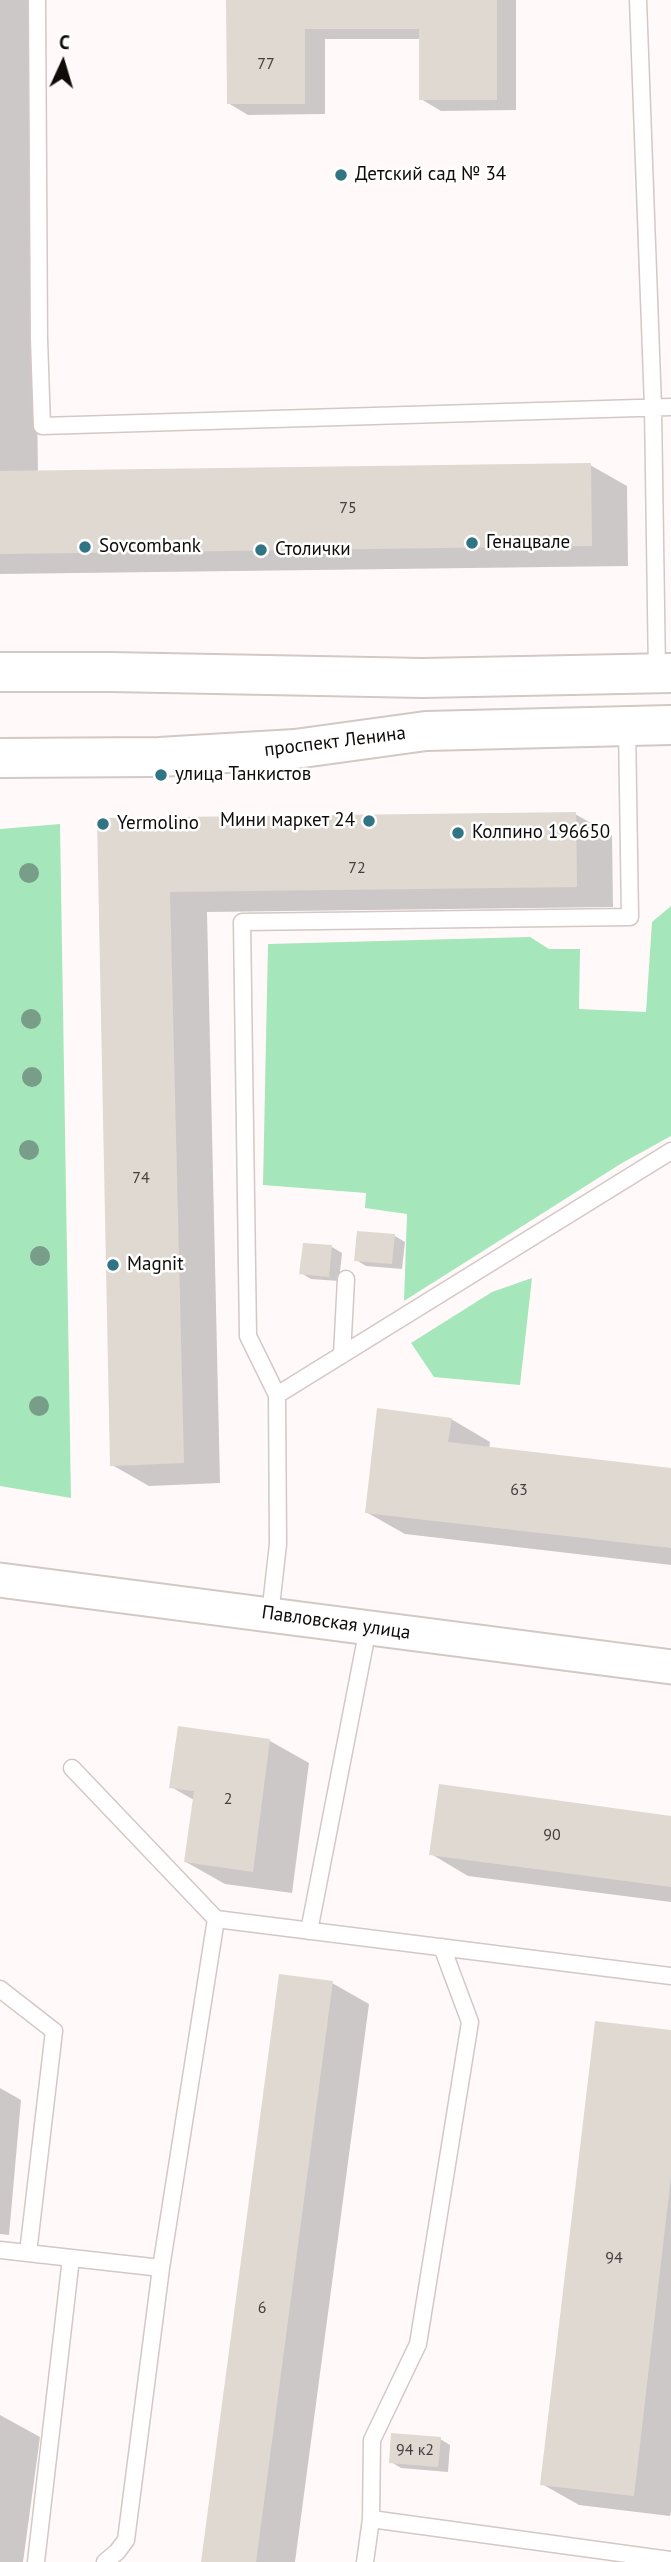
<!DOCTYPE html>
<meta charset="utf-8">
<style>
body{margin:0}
#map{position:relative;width:671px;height:2562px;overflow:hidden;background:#fffaf9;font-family:"PT Sans",sans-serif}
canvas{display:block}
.north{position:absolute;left:28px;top:28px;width:70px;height:70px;-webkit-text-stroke:5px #fff;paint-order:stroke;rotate:4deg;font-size:19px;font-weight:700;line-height:28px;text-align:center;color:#0e0b09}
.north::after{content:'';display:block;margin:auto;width:24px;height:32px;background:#0e0b09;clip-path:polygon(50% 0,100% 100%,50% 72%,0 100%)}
</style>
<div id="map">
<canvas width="671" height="2562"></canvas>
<div class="north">С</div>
</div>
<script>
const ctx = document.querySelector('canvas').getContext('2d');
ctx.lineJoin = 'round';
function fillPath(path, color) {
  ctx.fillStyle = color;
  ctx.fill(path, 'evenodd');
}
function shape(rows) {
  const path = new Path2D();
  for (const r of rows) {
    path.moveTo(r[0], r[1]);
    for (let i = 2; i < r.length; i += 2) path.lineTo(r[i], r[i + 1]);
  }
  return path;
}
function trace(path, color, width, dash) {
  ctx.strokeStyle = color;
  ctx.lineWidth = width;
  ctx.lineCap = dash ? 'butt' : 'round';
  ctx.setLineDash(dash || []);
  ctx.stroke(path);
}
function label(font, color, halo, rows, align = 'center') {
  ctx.font = font + ' "PT Sans",sans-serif';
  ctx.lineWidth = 5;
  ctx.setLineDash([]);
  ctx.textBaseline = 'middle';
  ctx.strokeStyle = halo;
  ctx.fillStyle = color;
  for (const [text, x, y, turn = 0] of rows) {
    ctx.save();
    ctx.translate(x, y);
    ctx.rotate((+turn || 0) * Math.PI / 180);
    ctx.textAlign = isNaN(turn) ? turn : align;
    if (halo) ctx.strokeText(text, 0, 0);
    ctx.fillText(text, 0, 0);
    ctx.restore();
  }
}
fillPath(shape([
 [60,824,71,1498,0,1486,0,829],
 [671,906,671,1136,622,1163,404,1301,407,1214,365,1208,366,1193,263,1185,268,944,530,937,549,949,580,949,579,1009,646,1012,652,922],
 [532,1278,520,1385,434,1377,411,1343,492,1292]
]), '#a5e7ba');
fillPath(shape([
 [0,0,31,0,38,473,590,465,627,486,628,566,0,574],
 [228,0,516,0,516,110,441,111,421,99,421,39,325,39,325,114,248,115,228,103],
 [575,814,612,835,613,907,207,912,220,1483,149,1486,112,1465,99,893],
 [395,1236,405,1242,402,1269,366,1266,356,1260],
 [332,1247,342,1253,339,1281,311,1279,301,1273],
 [451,1419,490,1442,489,1449,671,1470,671,1565,405,1534,366,1512],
 [179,1728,270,1741,309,1763,292,1893,225,1884,186,1862,194,1800,171,1787],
 [671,1817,671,1902,468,1876,431,1854],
 [332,1983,369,2004,295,2562,203,2562],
 [671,2032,671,2512,670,2516,579,2505,542,2484],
 [0,2088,21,2100,9,2235,0,2234],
 [0,2415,40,2437,23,2562,0,2562],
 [440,2439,450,2445,448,2472,401,2468,391,2462]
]), '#0003');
fillPath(shape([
 [226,0,497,0,497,100,419,100,419,29,305,29,305,104,227,104],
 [591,463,592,546,0,554,0,471],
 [576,812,577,887,170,892,184,1463,110,1466,97,818],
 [357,1231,395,1234,392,1264,354,1261],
 [303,1243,332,1245,329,1277,299,1274],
 [377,1408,452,1418,448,1442,671,1468,671,1548,365,1513],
 [178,1726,270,1739,253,1872,184,1862,194,1791,169,1788],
 [439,1784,671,1816,671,1887,429,1855],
 [279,1974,333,1981,256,2562,201,2562],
 [595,2021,671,2030,671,2176,634,2496,540,2485],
 [391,2433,441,2437,438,2467,389,2463]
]), '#dfd9d1');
const lane = shape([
 [37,0,39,339,42,426,671,407],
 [638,0,653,407,657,673],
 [342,1355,346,1279],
 [277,1395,671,1151],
 [270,1615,278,1544,277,1395,248,1336,242,922,630,917,627,726],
 [72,1768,216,1919,671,1976],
 [309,1931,368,1628],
 [442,1947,470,2022,418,2344,372,2440,371,2519,671,2560],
 [0,1989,54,2031,28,2253],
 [0,2250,161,2268],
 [36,2562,71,2258],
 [105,2562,117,2552,126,2540,161,2268,216,1919],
 [365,2562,371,2519]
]);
const street = shape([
 [0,1580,671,1667]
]);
const secondary = shape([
 [0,672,111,672,423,678,671,673],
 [0,758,159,757,295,749,426,731,671,725]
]);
trace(lane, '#d3c8c5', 19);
trace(street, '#d3c8c5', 37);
trace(secondary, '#d3c8c5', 42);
trace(lane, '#fff', 16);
trace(street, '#fff', 33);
trace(secondary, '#fff', 38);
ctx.fillStyle = '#789d88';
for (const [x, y] of [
 [29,873],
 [31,1019],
 [32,1077],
 [29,1150],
 [40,1256],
 [39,1406]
]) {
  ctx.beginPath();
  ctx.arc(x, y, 10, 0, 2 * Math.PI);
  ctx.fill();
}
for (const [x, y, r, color] of [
 [341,175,7,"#317585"],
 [472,543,7,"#317585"],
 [85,547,7,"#317585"],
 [261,550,7,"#317585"],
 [161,775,7,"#317585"],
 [369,821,7,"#317585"],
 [103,824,7,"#317585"],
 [458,833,7,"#317585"],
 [113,1265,7,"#317585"]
]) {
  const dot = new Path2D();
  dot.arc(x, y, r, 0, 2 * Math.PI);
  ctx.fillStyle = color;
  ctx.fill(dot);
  trace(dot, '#fff', 2.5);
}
label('16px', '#423e3b', null, [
 ["77",266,64],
 ["75",348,508],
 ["72",357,868],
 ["74",141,1178],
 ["63",519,1490],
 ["2",228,1799],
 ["90",552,1835],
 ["94",614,2258],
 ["6",262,2308],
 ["94 к2",415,2450]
]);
label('19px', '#0e0b09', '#fff', [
 ["Детский сад № 34",355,175],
 ["Генацвале",486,543],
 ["Sovcombank",99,547],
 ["Столички",275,550],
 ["улица Танкистов",175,775],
 ["Мини маркет 24",355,821,"right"],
 ["Yermolino",117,824],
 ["Колпино 196650",472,833],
 ["Magnit",127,1265]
], 'left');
label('19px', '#0e0b09', '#fff', [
 ["проспект Ленина",335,742,-7],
 ["Павловская улица",336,1623,8]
]);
</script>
